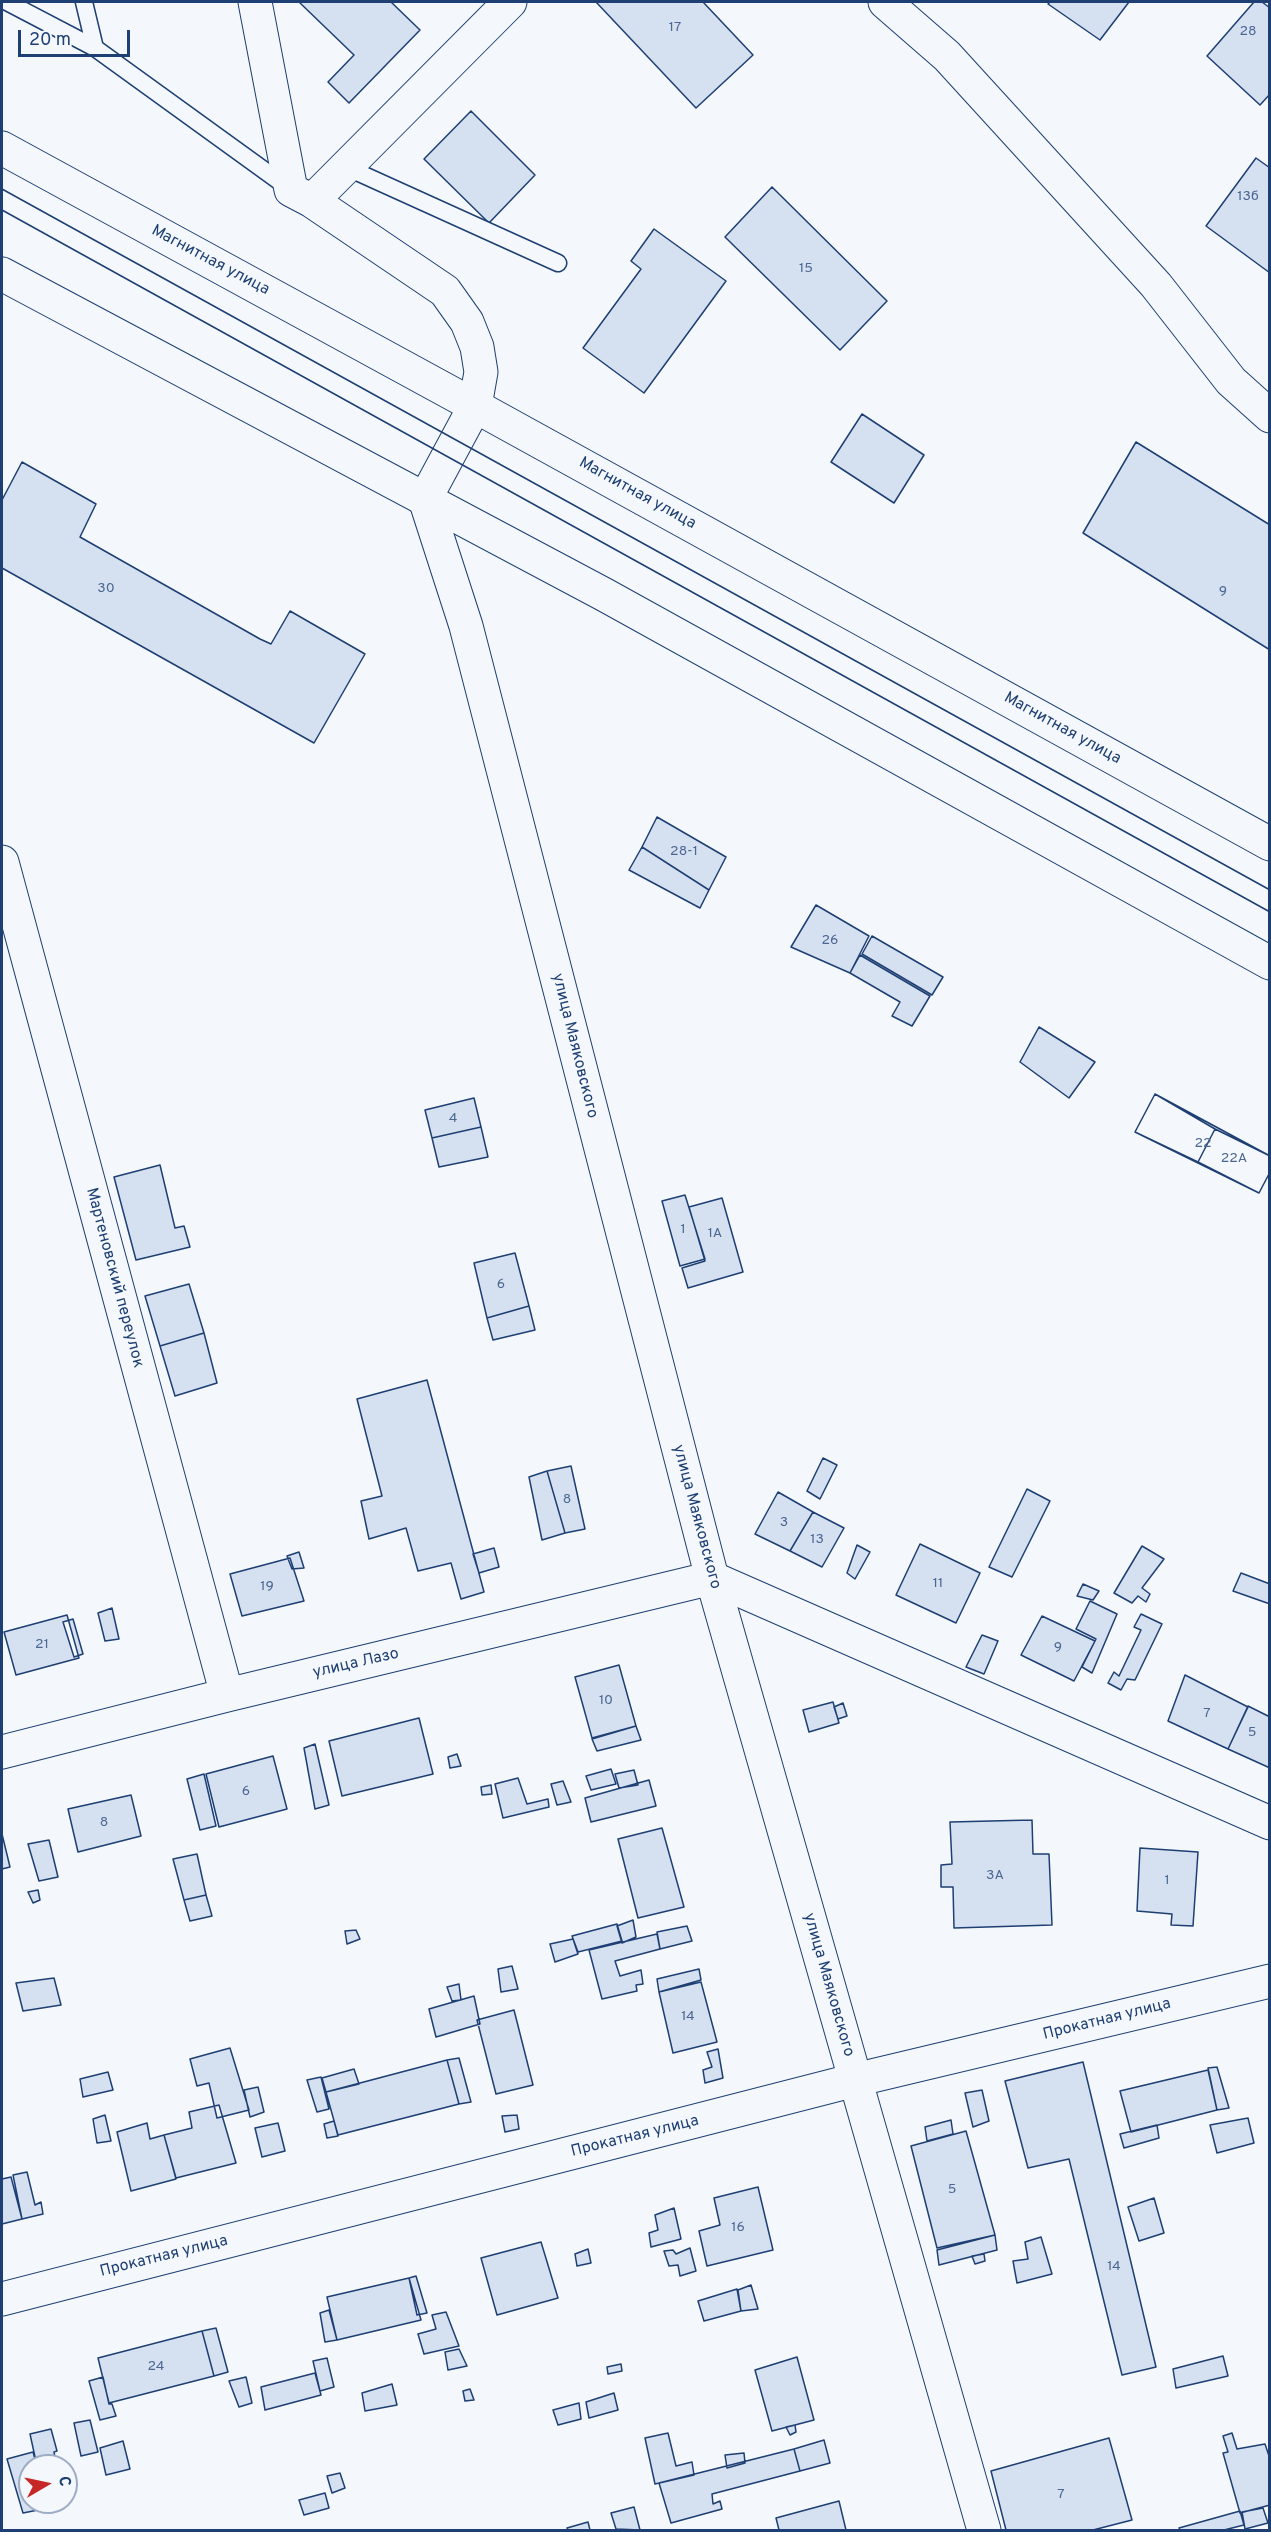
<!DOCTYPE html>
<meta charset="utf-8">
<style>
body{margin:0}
#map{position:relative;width:1271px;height:2532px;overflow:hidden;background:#f4f7fb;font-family:Overpass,sans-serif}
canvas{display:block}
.frame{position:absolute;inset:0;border:3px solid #1d3f73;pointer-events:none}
.north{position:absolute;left:18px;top:2454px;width:60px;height:60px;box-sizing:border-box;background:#f4f7fb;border:2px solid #9eadc5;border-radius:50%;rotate:81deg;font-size:16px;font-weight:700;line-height:24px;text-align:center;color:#1d3f73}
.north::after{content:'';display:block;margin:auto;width:21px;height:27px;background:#c62828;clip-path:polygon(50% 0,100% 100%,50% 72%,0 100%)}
.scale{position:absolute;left:18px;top:30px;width:112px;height:27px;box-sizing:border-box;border:3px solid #1d3f73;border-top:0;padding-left:8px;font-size:18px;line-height:21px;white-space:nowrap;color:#1d3f73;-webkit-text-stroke:4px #f4f7fb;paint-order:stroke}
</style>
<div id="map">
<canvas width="1271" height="2532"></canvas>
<div class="frame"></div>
<div class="north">С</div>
<div class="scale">20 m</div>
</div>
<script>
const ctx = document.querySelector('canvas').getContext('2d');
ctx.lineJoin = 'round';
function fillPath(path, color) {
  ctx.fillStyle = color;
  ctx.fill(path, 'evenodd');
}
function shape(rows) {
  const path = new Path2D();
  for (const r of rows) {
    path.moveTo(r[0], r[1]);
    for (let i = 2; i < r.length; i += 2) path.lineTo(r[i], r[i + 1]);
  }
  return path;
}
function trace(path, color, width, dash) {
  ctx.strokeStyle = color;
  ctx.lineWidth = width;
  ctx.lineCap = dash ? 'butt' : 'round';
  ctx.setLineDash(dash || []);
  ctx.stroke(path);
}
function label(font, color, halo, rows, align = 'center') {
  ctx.font = font + ' Overpass,sans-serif';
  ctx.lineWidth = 4.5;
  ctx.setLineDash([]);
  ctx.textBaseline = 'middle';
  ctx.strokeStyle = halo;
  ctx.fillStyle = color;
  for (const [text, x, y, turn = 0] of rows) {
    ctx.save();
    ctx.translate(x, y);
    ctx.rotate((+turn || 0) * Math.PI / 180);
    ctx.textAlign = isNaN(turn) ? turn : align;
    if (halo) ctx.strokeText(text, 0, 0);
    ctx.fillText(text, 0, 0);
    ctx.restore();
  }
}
const building = shape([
 [299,2,391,2,420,30,349,103,328,82,354,55,299,2],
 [596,2,703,2,753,55,696,108,596,2],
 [1050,2,1129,2,1100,40,1048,4,1050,2],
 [1254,2,1262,2,1270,8,1270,94,1260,105,1207,56,1254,2],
 [471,111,535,175,489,223,424,159,471,111],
 [1256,158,1270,168,1270,273,1206,226,1256,158],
 [772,187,887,301,840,350,725,237,772,187],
 [654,229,726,281,644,393,583,348,641,269,631,261,654,229],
 [862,414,924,455,894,503,831,462,862,414],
 [1136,442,1270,525,1270,650,1083,533,1136,442],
 [22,462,96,504,80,537,260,639,271,644,290,611,365,654,314,743,2,568,2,500,22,462],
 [657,817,726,857,709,890,642,847,657,817],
 [642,847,709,890,700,908,629,870,642,847],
 [816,905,869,936,850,973,791,947,816,905],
 [872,936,943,977,932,995,862,954,872,936],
 [860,955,930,996,912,1026,892,1016,900,1002,850,973,860,955],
 [1039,1027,1095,1062,1069,1098,1020,1062,1039,1027],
 [1155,1094,1215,1129,1198,1162,1135,1132,1155,1094],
 [1155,1094,1270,1156,1270,1172,1259,1193,1135,1132,1155,1094],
 [474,1098,481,1127,432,1138,425,1110,474,1098],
 [481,1127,488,1157,439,1167,432,1138,481,1127],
 [1215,1129,1270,1156,1270,1172,1259,1193,1198,1162,1215,1129],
 [160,1165,175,1228,184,1226,190,1247,136,1260,114,1177,160,1165],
 [685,1195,705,1259,680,1266,662,1201,685,1195],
 [722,1198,743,1272,688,1288,682,1268,705,1261,689,1207,722,1198],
 [515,1253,529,1306,487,1318,474,1263,515,1253],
 [189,1284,204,1333,160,1346,145,1296,189,1284],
 [529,1306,535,1330,493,1340,487,1318,529,1306],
 [204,1333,217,1383,175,1396,160,1346,204,1333],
 [427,1380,484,1592,461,1599,451,1563,418,1571,406,1528,369,1539,361,1501,382,1496,357,1399,427,1380],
 [823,1458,837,1465,820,1499,807,1491,823,1458],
 [571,1466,585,1529,565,1533,547,1471,571,1466],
 [547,1471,565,1533,542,1540,529,1477,547,1471],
 [1027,1489,1050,1501,1012,1577,989,1567,1027,1489],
 [778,1492,813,1512,790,1551,755,1534,778,1492],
 [813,1512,844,1528,822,1567,790,1551,813,1512],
 [920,1544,980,1573,956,1623,896,1595,920,1544],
 [857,1545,870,1552,855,1579,847,1573,857,1545],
 [1142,1546,1164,1559,1142,1588,1150,1594,1146,1602,1138,1596,1132,1603,1114,1593,1142,1546],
 [494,1548,499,1567,479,1573,473,1554,494,1548],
 [299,1552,304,1568,292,1569,287,1556,299,1552],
 [290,1558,304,1601,242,1616,230,1574,290,1558],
 [1241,1573,1270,1584,1270,1604,1233,1591,1241,1573],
 [1083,1584,1099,1591,1093,1600,1077,1596,1083,1584],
 [1090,1601,1117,1614,1092,1673,1082,1667,1096,1639,1076,1629,1090,1601],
 [112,1608,119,1639,105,1641,98,1613,112,1608],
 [1141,1614,1162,1624,1135,1680,1127,1679,1121,1690,1108,1683,1114,1672,1119,1676,1141,1630,1134,1627,1141,1614],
 [67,1615,79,1658,16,1675,4,1632,67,1615],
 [1042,1616,1095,1641,1074,1681,1021,1655,1042,1616],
 [73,1619,83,1654,74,1657,63,1622,73,1619],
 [982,1635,998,1641,984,1674,966,1667,982,1635],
 [619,1665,636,1726,592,1738,575,1677,619,1665],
 [1185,1675,1248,1707,1228,1749,1168,1721,1185,1675],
 [833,1702,839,1723,809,1732,803,1710,833,1702],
 [843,1703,847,1716,838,1719,834,1707,843,1703],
 [1248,1706,1270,1717,1270,1768,1228,1749,1248,1706],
 [419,1718,433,1774,342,1796,329,1741,419,1718],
 [636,1726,641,1740,597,1751,592,1739,636,1726],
 [315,1744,329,1805,315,1809,304,1748,315,1744],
 [457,1754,461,1766,450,1768,448,1757,457,1754],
 [273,1756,287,1809,219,1827,206,1774,273,1756],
 [611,1769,616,1784,591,1790,586,1776,611,1769],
 [634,1770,638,1785,619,1788,615,1774,634,1770],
 [204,1774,216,1826,200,1830,187,1779,204,1774],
 [518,1778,527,1804,548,1799,549,1807,503,1818,495,1784,518,1778],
 [649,1780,656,1806,591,1822,585,1798,649,1780],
 [563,1781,571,1802,557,1805,551,1784,563,1781],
 [491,1785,492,1794,482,1795,481,1787,491,1785],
 [131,1795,141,1836,78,1852,68,1809,131,1795],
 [1032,1820,1033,1854,1049,1854,1052,1925,954,1928,953,1887,941,1887,941,1865,952,1864,950,1822,1032,1820],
 [662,1828,684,1907,638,1918,618,1839,662,1828],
 [2,1834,10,1867,2,1869,2,1834],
 [49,1840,58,1877,39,1881,28,1844,49,1840],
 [1140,1848,1198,1852,1193,1926,1171,1925,1172,1914,1137,1911,1140,1848],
 [197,1854,206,1895,184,1900,173,1859,197,1854],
 [38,1890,40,1900,33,1903,28,1892,38,1890],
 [206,1895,212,1916,190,1921,184,1900,206,1895],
 [633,1920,636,1937,622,1943,617,1926,633,1920],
 [617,1924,622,1941,578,1952,572,1936,617,1924],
 [687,1926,692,1941,660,1949,657,1932,687,1926],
 [356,1930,360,1939,347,1944,345,1931,356,1930],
 [657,1934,660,1949,615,1961,620,1976,641,1970,643,1984,636,1985,637,1991,602,1999,589,1950,657,1934],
 [573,1939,578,1954,555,1962,550,1944,573,1939],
 [512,1966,518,1989,501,1992,498,1969,512,1966],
 [699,1969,701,1980,659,1992,657,1979,699,1969],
 [54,1978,61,2005,23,2011,16,1983,54,1978],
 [701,1982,717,2042,673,2053,659,1992,701,1982],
 [459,1984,461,2000,452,2001,447,1987,459,1984],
 [474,1996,480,2024,436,2037,429,2009,474,1996],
 [514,2010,533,2085,496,2094,477,2020,514,2010],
 [230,2048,249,2110,217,2118,209,2083,197,2086,190,2059,230,2048],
 [718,2049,723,2078,705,2083,703,2070,712,2067,707,2052,718,2049],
 [459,2058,471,2102,459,2104,447,2060,459,2058],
 [447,2060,459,2104,338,2135,326,2092,447,2060],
 [1083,2062,1156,2367,1122,2375,1069,2159,1028,2168,1005,2081,1083,2062],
 [1217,2067,1229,2108,1217,2110,1208,2068,1217,2067],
 [354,2069,359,2084,326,2092,322,2078,354,2069],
 [1208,2070,1217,2110,1131,2132,1120,2091,1208,2070],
 [108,2072,113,2090,83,2097,80,2079,108,2072],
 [321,2077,329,2109,317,2112,307,2080,321,2077],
 [258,2087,264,2112,250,2117,244,2090,258,2087],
 [982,2090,989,2121,973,2127,965,2093,982,2090],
 [219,2105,236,2163,176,2178,164,2135,192,2128,189,2112,219,2105],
 [105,2115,111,2141,97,2143,93,2119,105,2115],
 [517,2115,519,2129,505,2132,502,2116,517,2115],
 [1248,2118,1254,2143,1217,2153,1210,2125,1248,2118],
 [951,2120,953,2134,927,2141,925,2127,951,2120],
 [334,2121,338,2136,327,2138,324,2124,334,2121],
 [147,2123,150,2139,164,2135,176,2179,131,2191,117,2132,147,2123],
 [278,2123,285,2151,262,2157,255,2128,278,2123],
 [1157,2125,1159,2138,1124,2148,1120,2134,1157,2125],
 [966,2131,995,2235,937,2248,911,2146,966,2131],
 [27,2172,35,2205,41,2202,43,2214,22,2219,13,2175,27,2172],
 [11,2177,22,2219,2,2224,2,2179,11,2177],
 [758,2187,773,2250,707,2266,699,2231,720,2225,714,2198,758,2187],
 [1154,2198,1164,2233,1139,2241,1128,2207,1154,2198],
 [674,2208,681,2239,651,2247,649,2233,658,2230,655,2215,674,2208],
 [995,2235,997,2250,939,2265,937,2250,995,2235],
 [1041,2237,1052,2274,1017,2283,1013,2261,1028,2259,1025,2242,1041,2237],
 [541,2242,558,2298,497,2315,481,2258,541,2242],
 [690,2248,696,2271,680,2276,678,2265,669,2266,664,2251,673,2250,676,2254,690,2248],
 [588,2249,591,2263,577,2266,575,2254,588,2249],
 [984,2254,985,2261,975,2264,972,2256,984,2254],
 [416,2276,427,2313,417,2315,409,2278,416,2276],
 [409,2278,421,2320,337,2340,327,2297,409,2278],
 [751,2285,758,2309,741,2311,738,2290,751,2285],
 [737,2289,741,2311,704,2321,698,2301,737,2289],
 [329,2310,337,2340,325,2342,320,2313,329,2310],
 [446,2312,459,2346,424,2354,418,2334,436,2329,432,2315,446,2312],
 [216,2328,228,2372,214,2376,202,2331,216,2328],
 [202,2331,214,2376,109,2403,98,2358,202,2331],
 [459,2349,467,2366,448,2370,445,2352,459,2349],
 [1223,2356,1228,2376,1176,2388,1173,2369,1223,2356],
 [797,2357,814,2420,772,2431,755,2370,797,2357],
 [327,2358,334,2387,320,2391,313,2361,327,2358],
 [621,2364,622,2371,608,2374,607,2367,621,2364],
 [315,2373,321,2395,265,2410,261,2387,315,2373],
 [103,2377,109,2404,112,2404,116,2416,100,2420,89,2381,103,2377],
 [246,2377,252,2403,239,2407,229,2381,246,2377],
 [392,2384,397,2405,365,2411,362,2393,392,2384],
 [470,2389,474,2400,465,2401,463,2391,470,2389],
 [614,2393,618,2410,589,2418,586,2402,614,2393],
 [579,2403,581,2419,558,2425,553,2410,579,2403],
 [90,2420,98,2452,81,2456,74,2423,90,2420],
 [795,2425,796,2432,790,2435,786,2427,795,2425],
 [51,2429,57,2451,54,2452,56,2463,37,2466,30,2434,51,2429],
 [668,2433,676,2466,692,2462,694,2475,655,2484,645,2438,668,2433],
 [1232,2433,1237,2449,1265,2444,1270,2459,1270,2505,1240,2513,1223,2453,1228,2452,1223,2436,1232,2433],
 [1109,2438,1132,2520,1093,2530,1006,2530,991,2471,1109,2438],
 [824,2440,830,2463,800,2471,794,2449,824,2440],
 [123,2441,130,2469,106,2475,100,2448,123,2441],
 [794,2449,800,2471,712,2494,713,2504,720,2501,722,2509,671,2523,659,2483,794,2449],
 [33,2452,37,2466,30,2466,30,2502,47,2502,48,2508,23,2513,7,2459,33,2452],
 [744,2453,745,2463,727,2468,725,2455,744,2453],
 [340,2473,345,2488,332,2493,327,2476,340,2473],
 [325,2493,329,2508,304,2515,299,2500,325,2493],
 [839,2501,846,2530,779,2530,776,2518,839,2501],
 [634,2507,640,2530,616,2529,611,2513,634,2507],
 [1263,2508,1268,2523,1245,2529,1242,2512,1263,2508],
 [1240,2511,1244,2525,1224,2530,1180,2530,1179,2528,1240,2511],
 [588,2522,590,2530,568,2530,567,2528,588,2522]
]);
fillPath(building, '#d5e0f0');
trace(building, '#1d3f73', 1.5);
const service = shape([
 [7,2,95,48,290,189],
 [84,2,95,48],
 [346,167,558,263]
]);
const minor = shape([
 [255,2,291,190,312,201,445,291,467,322,477,347,481,372,475,406,425,499],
 [885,2,947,56,1156,285,1231,381,1270,416],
 [312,201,510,2],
 [2,862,227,1695],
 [2,1752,227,1695,712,1578,1270,1823],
 [2,2299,855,2080,1270,1981]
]);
const secondary = shape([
 [425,499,466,626,712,1578,984,2530]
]);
const primary = shape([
 [2,148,475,406,1270,844],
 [2,274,605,595,1270,963]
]);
trace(service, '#1d3f73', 19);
trace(minor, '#1d3f73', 35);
trace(secondary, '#1d3f73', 35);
trace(primary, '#1d3f73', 35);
trace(service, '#f4f7fb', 16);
trace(minor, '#f4f7fb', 33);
trace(secondary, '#f4f7fb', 33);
trace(primary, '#f4f7fb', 33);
trace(shape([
 [2,189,1270,890],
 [2,210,1270,912]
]), '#1d3f73', 1.5);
label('14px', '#4b6792', null, [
 ["17",675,28],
 ["28",1248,32],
 ["13б",1248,197],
 ["15",806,269],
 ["30",106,589],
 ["9",1223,592],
 ["28-1",684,852],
 ["26",830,941],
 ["4",453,1119],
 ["22",1203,1144],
 ["22А",1234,1159],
 ["1",683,1230],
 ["1А",715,1234],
 ["6",501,1285],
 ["8",567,1500],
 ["3",784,1523],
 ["13",817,1540],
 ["11",938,1584],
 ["19",267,1587],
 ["21",42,1645],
 ["9",1058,1648],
 ["10",606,1701],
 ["7",1207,1714],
 ["5",1252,1733],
 ["6",246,1792],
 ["8",104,1823],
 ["3А",995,1876],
 ["1",1167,1881],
 ["14",688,2017],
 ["5",952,2190],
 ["16",738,2228],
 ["14",1114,2267],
 ["24",156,2367],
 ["7",1061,2495]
]);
label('16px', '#1d3f73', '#f4f7fb', [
 ["Магнитная улица",210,261,28],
 ["Магнитная улица",637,494,29],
 ["Магнитная улица",1062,729,29],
 ["улица Маяковского",574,1046,76],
 ["Мартеновский переулок",114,1278,75],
 ["улица Маяковского",696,1517,75],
 ["улица Лазо",356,1664,-13],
 ["улица Маяковского",828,1985,74],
 ["Прокатная улица",1107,2020,-14],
 ["Прокатная улица",635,2137,-14],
 ["Прокатная улица",164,2257,-14]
]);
</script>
